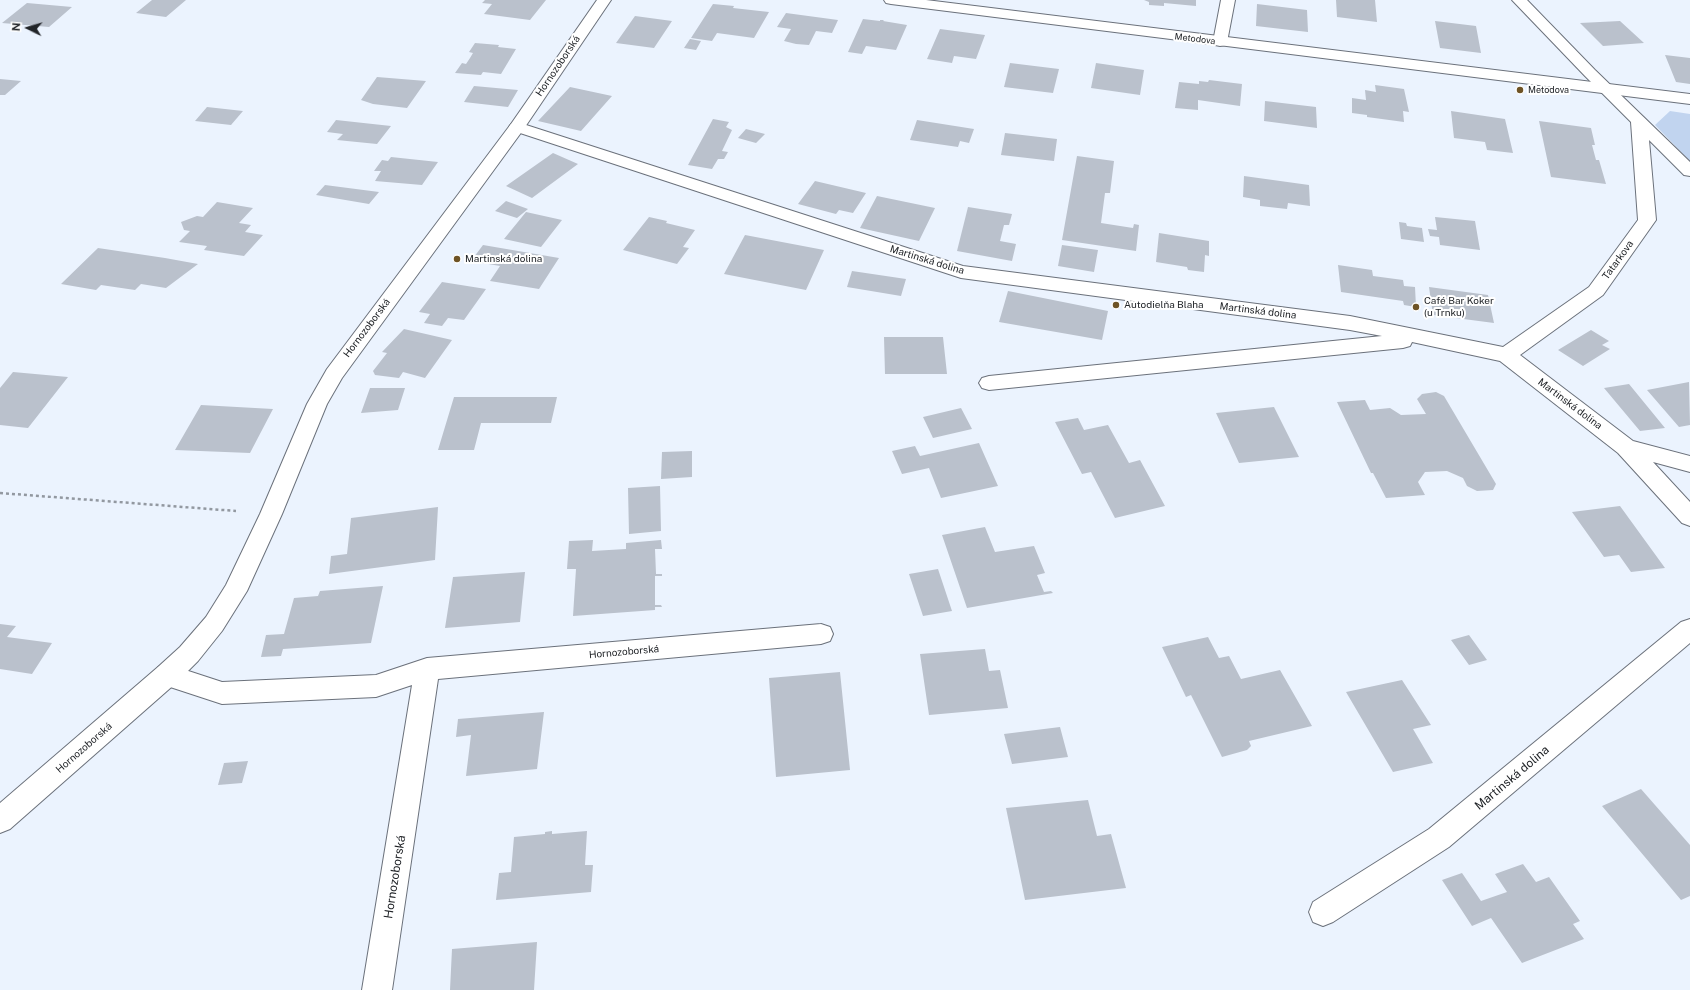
<!DOCTYPE html>
<meta charset="utf-8">
<style>
body{margin:0}
#map{position:relative;width:1690px;height:990px;overflow:hidden;background:#ebf3fe;font-family:"Public Sans",sans-serif}
canvas{display:block}
.north{position:absolute;left:8px;top:8px;width:40px;height:40px;-webkit-text-stroke:3px #fff;paint-order:stroke;rotate:275deg;font-size:11px;font-weight:700;line-height:16px;text-align:center;color:#212428}
.north::after{content:'';display:block;margin:auto;width:14px;height:18px;background:#212428;clip-path:polygon(50% 0,100% 100%,50% 72%,0 100%)}
</style>
<div id="map">
<canvas width="1690" height="990"></canvas>
<div class="north">N</div>
</div>
<script>
const ctx = document.querySelector('canvas').getContext('2d');
ctx.lineJoin = 'round';
function fillPath(path, color) {
  ctx.fillStyle = color;
  ctx.fill(path, 'evenodd');
}
function shape(rows) {
  const path = new Path2D();
  for (const r of rows) {
    path.moveTo(r[0], r[1]);
    for (let i = 2; i < r.length; i += 2) path.lineTo(r[i], r[i + 1]);
  }
  return path;
}
function trace(path, color, width, dash) {
  ctx.strokeStyle = color;
  ctx.lineWidth = width;
  ctx.lineCap = dash ? 'butt' : 'round';
  ctx.setLineDash(dash || []);
  ctx.stroke(path);
}
function label(font, color, halo, rows, align = 'center') {
  ctx.font = font + ' "Public Sans",sans-serif';
  ctx.lineWidth = 4;
  ctx.setLineDash([]);
  ctx.textBaseline = 'middle';
  ctx.strokeStyle = halo;
  ctx.fillStyle = color;
  for (const [text, x, y, turn = 0] of rows) {
    ctx.save();
    ctx.translate(x, y);
    ctx.rotate((+turn || 0) * Math.PI / 180);
    ctx.textAlign = isNaN(turn) ? turn : align;
    if (halo) ctx.strokeText(text, 0, 0);
    ctx.fillText(text, 0, 0);
    ctx.restore();
  }
}
fillPath(shape([
 [1670,111,1690,114,1690,161,1655,125]
]), '#c1d4ef');
fillPath(shape([
 [152,0,186,0,166,17,136,13],
 [485,0,546,0,530,20,484,14,492,4,482,3],
 [1144,0,1196,0,1196,6,1164,3,1164,6,1149,5,1149,2],
 [1336,0,1375,0,1377,22,1337,17],
 [27,3,72,7,49,27,2,23],
 [713,4,734,6,733,8,769,12,754,38,717,33,712,41,691,38],
 [1257,4,1307,10,1308,32,1256,26],
 [786,13,838,20,832,33,816,31,809,45,796,44,784,41,791,29,777,27],
 [635,16,672,21,654,48,616,43],
 [863,19,880,21,880,20,884,20,883,21,907,25,896,50,866,46,862,54,848,52],
 [1435,21,1476,26,1481,53,1440,48],
 [1620,21,1644,43,1603,46,1580,23],
 [940,29,985,35,976,59,954,56,952,63,927,59],
 [690,39,701,41,696,50,684,48],
 [475,43,499,45,498,47,516,49,501,74,483,72,481,75,455,73,462,63,466,64,470,58,473,53,469,52],
 [1665,55,1690,58,1690,84,1676,82],
 [1010,63,1059,69,1053,93,1004,87],
 [1096,63,1144,70,1140,95,1091,88],
 [377,77,426,81,407,108,373,104,361,100],
 [0,79,21,81,5,95,0,95],
 [1209,80,1242,84,1240,106,1198,100,1198,110,1175,108,1179,82,1199,84,1199,81,1208,82],
 [1375,85,1404,89,1409,112,1403,111,1404,122,1367,117,1367,115,1352,113,1352,98,1366,100,1365,90,1376,92],
 [474,86,518,90,508,107,464,102],
 [570,87,612,96,581,131,538,121],
 [1265,101,1316,107,1317,128,1264,121],
 [207,107,243,111,231,125,195,121],
 [1451,111,1505,119,1513,153,1487,150,1485,142,1454,138],
 [713,119,729,122,726,127,732,130,722,151,728,152,724,159,718,159,712,169,688,165],
 [336,120,391,126,377,144,337,140,343,134,327,132],
 [917,120,974,129,969,143,960,141,958,147,910,140],
 [1539,121,1591,128,1595,145,1592,145,1596,160,1599,160,1606,184,1551,177],
 [746,129,765,134,756,143,738,138],
 [1005,133,1057,139,1054,161,1001,155],
 [553,153,578,164,532,198,506,186],
 [1077,156,1114,161,1110,193,1105,193,1101,223,1133,228,1134,224,1139,225,1136,251,1062,240],
 [391,157,438,162,422,185,375,181,381,171,374,171,382,160,388,161],
 [1244,176,1309,185,1310,206,1288,203,1287,209,1260,206,1260,200,1243,197],
 [815,181,866,193,853,213,839,210,836,214,798,204],
 [325,185,379,192,369,204,316,195],
 [877,196,935,208,919,241,860,228],
 [506,201,528,209,517,218,495,211],
 [217,202,253,208,239,223,251,225,245,232,263,235,244,256,204,250,207,246,179,242,190,231,184,230,181,222,197,216,203,217],
 [968,207,1012,214,1009,225,1004,225,1000,241,1016,244,1012,261,957,251],
 [526,212,562,220,541,247,504,239],
 [649,217,667,221,666,223,695,230,683,247,689,248,677,264,623,250],
 [1435,217,1475,221,1480,250,1440,245,1439,237,1430,236,1428,229,1437,230],
 [1399,222,1406,223,1407,226,1422,228,1424,242,1401,239],
 [1159,233,1209,241,1209,256,1205,255,1204,272,1188,270,1187,267,1156,262],
 [745,235,824,250,806,290,724,274],
 [483,245,559,258,539,289,490,281,500,266,471,261],
 [1062,245,1098,250,1094,272,1058,266],
 [98,248,165,258,198,264,166,288,141,284,135,290,101,285,96,290,61,284],
 [1338,265,1372,270,1373,276,1403,280,1404,286,1415,287,1416,307,1404,305,1403,301,1341,292],
 [852,271,906,279,901,296,847,287],
 [442,282,486,289,464,320,448,318,442,326,424,323,430,314,419,312],
 [1429,287,1488,295,1494,323,1433,315],
 [1008,291,1108,311,1102,340,999,322],
 [404,329,452,340,425,378,403,372,399,378,375,375,373,371,387,353,382,352],
 [1591,330,1609,341,1602,345,1610,349,1583,366,1558,350],
 [884,337,943,337,947,374,885,374],
 [13,372,68,377,28,428,0,425,0,388],
 [1689,382,1690,425,1679,427,1647,390],
 [1629,384,1665,428,1640,431,1604,388],
 [370,388,405,388,398,410,361,413],
 [1436,392,1444,396,1496,484,1493,490,1477,491,1467,486,1463,478,1447,471,1425,472,1418,482,1425,495,1386,498,1373,473,1371,473,1337,402,1365,400,1370,410,1390,408,1401,415,1426,414,1417,399,1422,394],
 [454,397,557,397,551,423,481,423,474,450,438,450],
 [201,405,273,409,250,453,175,450],
 [1274,407,1299,457,1239,463,1216,413],
 [961,408,972,429,933,438,923,417],
 [1078,418,1084,430,1108,425,1129,463,1140,460,1165,506,1115,518,1091,472,1082,474,1055,422],
 [979,443,998,486,941,498,929,468,902,474,892,451,915,446,920,456],
 [692,451,692,477,661,479,662,452],
 [660,486,661,531,629,534,628,488],
 [1620,506,1665,568,1631,572,1619,555,1604,557,1572,512],
 [438,507,435,560,329,574,331,556,347,554,351,518],
 [985,527,995,552,1034,546,1045,573,1037,575,1044,592,1051,591,1053,593,967,608,942,535],
 [593,540,592,551,626,549,626,543,661,540,662,549,655,549,656,574,662,574,662,576,655,576,655,605,661,605,662,607,655,607,655,610,573,616,576,569,567,569,569,541],
 [938,569,952,611,923,616,909,574],
 [525,572,520,622,445,628,453,577],
 [383,586,371,643,283,649,281,656,261,657,266,635,284,634,294,598,318,596,320,591],
 [0,624,16,626,7,637,52,643,32,674,0,669],
 [1469,635,1487,660,1469,665,1451,640],
 [1208,637,1219,658,1229,656,1241,679,1280,670,1312,726,1249,741,1251,746,1247,750,1222,757,1191,695,1186,697,1162,647],
 [985,649,989,671,1000,670,1008,708,929,715,920,654],
 [840,672,850,770,776,777,769,678],
 [1402,680,1431,725,1413,729,1433,763,1393,772,1346,692],
 [544,712,537,769,466,776,471,735,456,737,458,719],
 [1060,727,1068,757,1012,764,1004,734],
 [248,761,242,783,218,785,224,763],
 [1641,789,1690,845,1690,896,1681,900,1602,806],
 [1088,800,1097,836,1111,834,1126,888,1025,900,1006,808],
 [552,831,552,834,587,831,585,865,593,865,591,892,496,900,499,873,511,872,514,837,545,834,545,832],
 [1523,864,1536,882,1549,877,1580,921,1573,924,1584,939,1522,963,1491,918,1472,926,1442,880,1462,873,1481,901,1507,892,1495,874],
 [537,942,534,990,450,990,452,949]
]), '#bac1cc');
const minor = shape([
 [1221,0,1235,0,1227,42,1225,45,1220,46,1215,45,1213,42,1221,0],
 [1512,0,1527,0,1595,70,1690,162,1690,176,1684,175,1649,140,1656,220,1603,295,1520,355,1633,441,1690,456,1690,472,1653,462,1690,502,1690,526,1682,523,1618,453,1500,361,1412,342,1410,346,1403,348,989,390,982,388,979,383,982,378,989,376,1382,336,1350,330,961,278,511,130,509,127,511,124,517,122,523,124,963,266,1350,316,1503,347,1589,287,1638,220,1631,122,1585,76,1512,0],
 [1690,619,1690,643,1449,847,1333,922,1323,926,1313,922,1309,912,1313,902,1429,829,1681,622,1690,619],
 [821,624,830,627,833,634,830,641,821,644,438,679,392,990,362,990,412,685,376,697,222,704,158,683,155,675,158,667,167,664,222,682,376,675,427,658,821,624]
]);
const tertiary = shape([
 [597,0,611,0,523,130,342,378,327,404,282,514,247,591,222,631,198,661,176,683,10,829,0,833,0,803,158,667,180,647,206,617,226,585,260,514,307,404,327,369,511,124,597,0],
 [884,0,926,0,1690,94,1690,104,891,4,886,3,884,0]
]);
trace(minor, '#6b717b', 2);
trace(tertiary, '#6b717b', 2);
trace(shape([
 [0,493,236,511]
]), '#9298a0', 2.5, [3, 3]);
fillPath(minor, '#fff');
fillPath(tertiary, '#fff');
for (const [x, y, r, color] of [
 [1520,90,4,"#6e5325"],
 [457,259,4,"#6e5325"],
 [1116,305,4,"#6e5325"],
 [1416,307,4,"#6e5325"]
]) {
  const dot = new Path2D();
  dot.arc(x, y, r, 0, 2 * Math.PI);
  ctx.fillStyle = color;
  ctx.fill(dot);
  trace(dot, '#fff', 1.5);
}
label('9px', '#212428', '#fff', [
 ["Metodova",1195,39,7]
]);
label('9px', '#212428', '#fff', [
 ["Metodova",1528,90]
], 'left');
label('10px', '#212428', '#fff', [
 ["Hornozoborská",558,66,-56],
 ["Martinská dolina",927,260,17],
 ["Tatarkova",1618,260,-54],
 ["Martinská dolina",1258,311,7],
 ["Hornozoborská",367,328,-53],
 ["Martinská dolina",1570,404,37],
 ["Hornozoborská",624,652,-5],
 ["Hornozoborská",84,748,-41]
]);
label('10px', '#212428', '#fff', [
 ["Martinská dolina",465,259],
 ["Café Bar Koker",1424,301],
 ["(u Trnku)",1424,313],
 ["Autodielňa Blaha",1124,305]
], 'left');
label('12px', '#212428', '#fff', [
 ["Martinská dolina",1512,778,-40],
 ["Hornozoborská",395,877,-81]
]);
</script>
